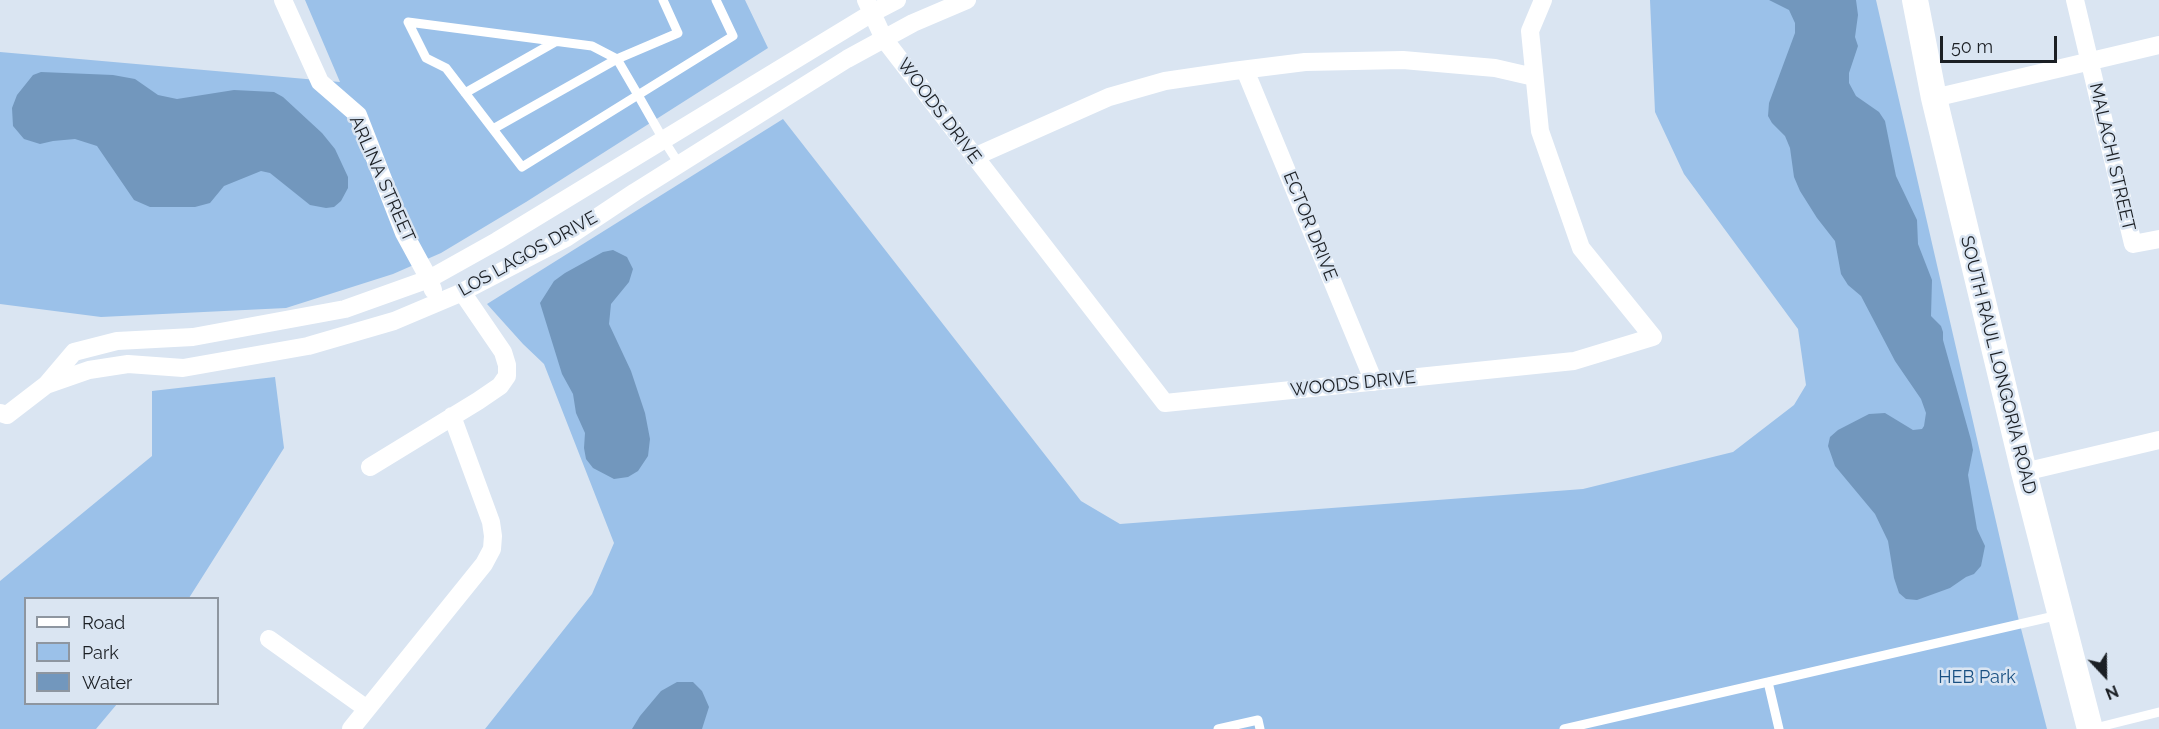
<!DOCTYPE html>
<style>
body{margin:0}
#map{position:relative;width:2159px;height:729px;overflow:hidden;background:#dae5f2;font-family:Raleway,sans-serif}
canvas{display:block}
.legend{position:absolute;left:24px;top:597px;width:195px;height:108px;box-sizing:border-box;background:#dae5f2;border:2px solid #8e96a0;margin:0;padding:8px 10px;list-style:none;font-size:18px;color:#1b1f24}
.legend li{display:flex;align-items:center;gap:12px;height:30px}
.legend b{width:30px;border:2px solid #8e96a0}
.north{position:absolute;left:2075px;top:645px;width:60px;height:60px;-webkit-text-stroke:4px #dae5f2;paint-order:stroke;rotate:158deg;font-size:16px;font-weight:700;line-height:24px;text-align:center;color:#1b1f24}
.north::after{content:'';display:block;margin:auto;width:21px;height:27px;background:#1b1f24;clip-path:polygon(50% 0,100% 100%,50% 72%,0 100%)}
.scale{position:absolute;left:1940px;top:36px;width:117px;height:27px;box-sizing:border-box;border:3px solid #1b1f24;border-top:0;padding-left:8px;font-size:18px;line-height:21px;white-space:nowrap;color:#1b1f24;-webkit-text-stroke:4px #dae5f2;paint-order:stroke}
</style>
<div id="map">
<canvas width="2159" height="729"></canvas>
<ul class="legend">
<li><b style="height:8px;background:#fff"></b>Road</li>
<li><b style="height:16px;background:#9bc1e9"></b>Park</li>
<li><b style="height:16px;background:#7297bd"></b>Water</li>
</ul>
<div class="north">N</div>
<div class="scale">50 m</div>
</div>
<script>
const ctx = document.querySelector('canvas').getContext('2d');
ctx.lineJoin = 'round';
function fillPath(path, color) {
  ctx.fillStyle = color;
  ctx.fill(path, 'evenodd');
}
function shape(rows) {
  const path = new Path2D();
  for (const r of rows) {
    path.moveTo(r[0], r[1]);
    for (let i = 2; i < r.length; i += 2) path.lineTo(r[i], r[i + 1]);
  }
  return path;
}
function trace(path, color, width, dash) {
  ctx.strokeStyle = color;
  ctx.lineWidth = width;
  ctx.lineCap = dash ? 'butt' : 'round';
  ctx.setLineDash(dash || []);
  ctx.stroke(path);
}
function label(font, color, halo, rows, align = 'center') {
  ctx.font = font + ' Raleway,sans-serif';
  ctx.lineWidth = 5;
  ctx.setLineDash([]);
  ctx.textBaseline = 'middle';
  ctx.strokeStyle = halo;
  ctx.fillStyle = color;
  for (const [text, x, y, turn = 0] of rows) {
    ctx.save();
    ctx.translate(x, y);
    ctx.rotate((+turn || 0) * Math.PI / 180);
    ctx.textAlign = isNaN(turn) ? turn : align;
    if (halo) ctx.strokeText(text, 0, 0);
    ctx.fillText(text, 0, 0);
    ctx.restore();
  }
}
fillPath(shape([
 [305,0,745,0,768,48,526,202,441,253,393,274,286,308,101,317,0,304,0,52,340,82],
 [1650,0,1876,0,2018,617,2047,729,485,729,592,594,614,543,544,364,523,344,487,304,783,119,1081,501,1120,524,1583,489,1733,452,1794,405,1806,385,1798,329,1684,174,1655,112],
 [275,377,284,448,189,598,26,598,26,704,117,704,96,729,0,729,0,581,152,456,152,391]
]), '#9bc1e9');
fillPath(shape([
 [1769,0,1856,0,1858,15,1855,37,1858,46,1849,73,1849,83,1856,96,1879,112,1885,121,1896,176,1917,220,1918,244,1932,280,1931,316,1941,326,1943,332,1943,340,1971,440,1973,450,1968,475,1977,529,1985,546,1981,566,1974,574,1966,577,1950,588,1917,600,1906,599,1899,593,1894,578,1888,541,1875,514,1835,466,1828,446,1830,437,1838,430,1869,414,1885,413,1913,430,1922,429,1924,426,1926,413,1921,399,1895,361,1861,296,1848,285,1841,274,1835,241,1817,218,1800,191,1794,177,1790,148,1785,136,1772,123,1768,116,1769,103,1795,33,1795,23,1789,10],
 [41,72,113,75,135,79,158,95,177,99,234,90,274,92,283,97,322,133,335,149,348,177,348,188,341,201,334,207,326,208,310,205,270,173,261,171,224,186,210,203,195,207,150,207,134,200,97,146,75,139,53,141,40,144,24,139,13,126,12,108,17,95,33,75],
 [613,250,627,257,633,269,629,282,611,304,609,324,631,371,645,413,650,439,648,456,638,471,628,477,614,479,593,468,586,459,584,448,585,433,576,413,573,394,562,374,540,303,554,281,565,273,603,252],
 [677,682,693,682,702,691,709,707,702,729,632,729,640,716,661,691]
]), '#7297bd');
trace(shape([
 [465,93,555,42],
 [493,129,617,59,678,33,663,0],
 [679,164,663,139,638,95,617,59,592,46,408,22,426,58,446,68,522,167,638,95,733,36,716,0],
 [1768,682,1779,729],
 [1218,729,1258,720,1260,729],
 [1564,729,2059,615],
 [2091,729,2159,712]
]), '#fff', 9);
trace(shape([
 [283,0,320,82,358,115,404,233,429,279,433,290],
 [866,0,884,39,1165,403,1574,361,1653,337,1581,248,1540,131,1530,31,1543,0],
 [2075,0,2133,244,2159,239],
 [1245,70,1374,382],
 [1934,98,2159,45],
 [974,157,1109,97,1165,81,1233,71,1305,62,1403,60,1495,68,1534,77],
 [46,385,89,370,128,364,183,368,308,346,394,321,458,294,566,238,635,192,847,59,913,23,967,0],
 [0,413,7,415,46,385,74,352,117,341,193,337,345,309,429,279,497,241,872,13,897,0],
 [370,467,478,401,500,386,507,376,507,365,503,352,462,292],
 [2024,472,2159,440],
 [269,639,367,709],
 [351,729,484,564,492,549,493,536,491,522,452,416]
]), '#fff', 18);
trace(shape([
 [1915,0,1934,98,2024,472,2090,729]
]), '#fff', 26);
label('18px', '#1b1f24', '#dae5f2', [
 ["WOODS DRIVE",939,111,53],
 ["MALACHI STREET",2112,157,77],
 ["ARLINA STREET",382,179,66],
 ["ECTOR DRIVE",1310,226,68],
 ["LOS LAGOS DRIVE",528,254,-29],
 ["SOUTH RAUL LONGORIA ROAD",1998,365,76],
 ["WOODS DRIVE",1353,384,-6]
]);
label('18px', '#195082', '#dae5f2', [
 ["HEB Park",1977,678]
]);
</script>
